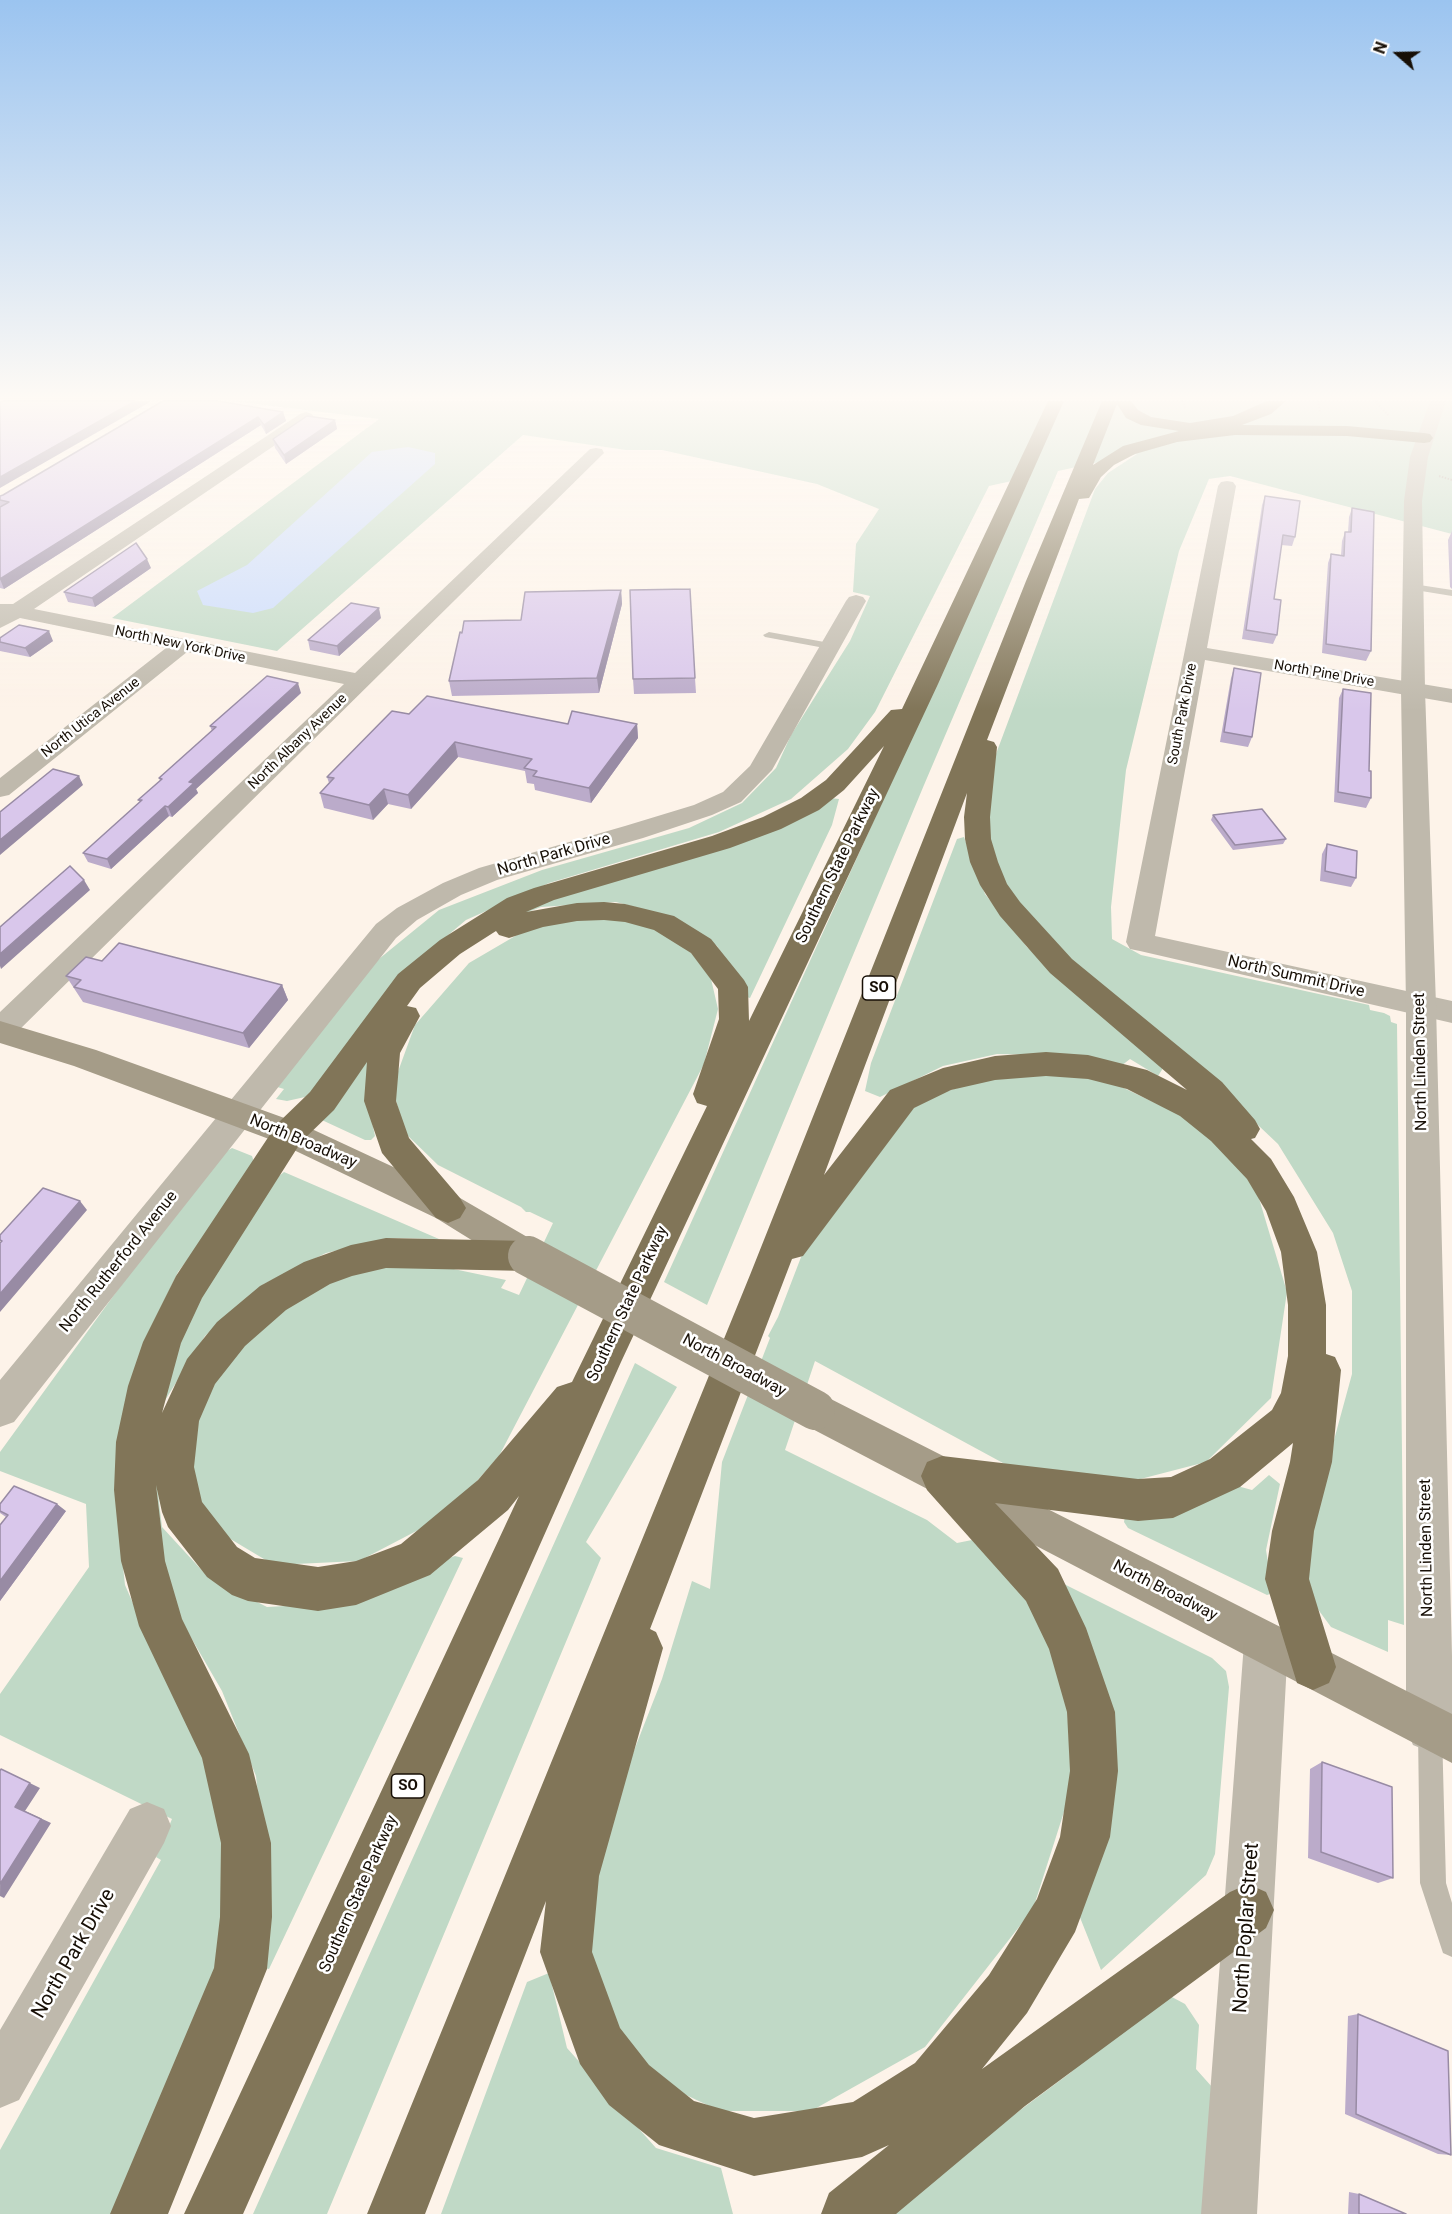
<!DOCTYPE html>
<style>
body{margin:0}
#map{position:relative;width:1452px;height:2214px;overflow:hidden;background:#fdf3e9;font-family:Roboto,sans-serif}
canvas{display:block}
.north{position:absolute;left:1368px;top:24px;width:60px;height:60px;-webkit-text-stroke:4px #fff;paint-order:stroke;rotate:290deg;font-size:16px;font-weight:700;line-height:24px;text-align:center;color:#170f06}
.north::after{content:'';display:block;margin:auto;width:21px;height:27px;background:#170f06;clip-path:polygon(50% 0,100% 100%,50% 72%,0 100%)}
</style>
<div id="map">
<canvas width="1452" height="2214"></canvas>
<div class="north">N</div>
</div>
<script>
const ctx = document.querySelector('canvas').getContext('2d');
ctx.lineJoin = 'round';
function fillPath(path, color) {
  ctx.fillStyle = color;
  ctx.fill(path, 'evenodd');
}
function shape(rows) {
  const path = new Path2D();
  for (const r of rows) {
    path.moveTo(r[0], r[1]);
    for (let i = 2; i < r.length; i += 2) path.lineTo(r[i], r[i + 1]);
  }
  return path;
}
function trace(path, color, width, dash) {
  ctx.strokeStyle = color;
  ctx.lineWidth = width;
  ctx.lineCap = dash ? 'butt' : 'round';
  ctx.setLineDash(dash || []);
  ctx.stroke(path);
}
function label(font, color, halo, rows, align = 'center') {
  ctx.font = font + ' Roboto,sans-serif';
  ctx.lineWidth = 5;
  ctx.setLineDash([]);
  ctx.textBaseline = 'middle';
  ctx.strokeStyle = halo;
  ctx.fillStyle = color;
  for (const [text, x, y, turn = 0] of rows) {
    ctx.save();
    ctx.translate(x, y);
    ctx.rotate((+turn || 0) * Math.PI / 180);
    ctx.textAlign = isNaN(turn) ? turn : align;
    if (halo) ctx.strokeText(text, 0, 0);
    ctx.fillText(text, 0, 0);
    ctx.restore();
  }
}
fillPath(shape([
 [232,401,1452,401,1452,534,1230,476,1209,479,1179,551,1126,770,1111,907,1112,939,1141,955,1369,1005,1370,1010,1384,1013,1390,1016,1391,1022,1397,1024,1404,1625,1388,1620,1388,1652,1331,1627,1317,1608,1305,1568,1316,1506,1352,1374,1352,1291,1333,1233,1278,1144,1221,1090,1064,957,1010,896,984,834,984,786,1095,489,1108,473,1137,454,1058,471,924,785,707,1305,664,1282,1030,477,989,486,875,712,848,749,791,799,719,832,549,883,466,920,403,973,311,1092,305,1097,287,1101,276,1099,284,1089,274,1086,374,963,439,910,542,870,689,828,742,803,776,768,791,735,850,641,870,596,853,592,856,544,879,509,817,484,662,450,626,450,523,435,277,651,112,618,379,419],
 [830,798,839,799,832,825,750,998,740,995,733,972,717,946,673,917,616,902,541,907,492,926,533,903],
 [964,837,985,894,1027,947,1096,1009,1165,1065,1158,1076,1130,1059,1121,1066,1054,1055,997,1054,943,1066,880,1097,865,1091,871,1063,957,839],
 [602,915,663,931,708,966,718,1009,704,1064,499,1456,447,1515,359,1561,274,1565,212,1528,185,1469,200,1393,255,1321,348,1267,406,1259,506,1280,501,1288,519,1295,553,1223,530,1212,526,1212,521,1207,438,1165,406,1134,392,1088,415,1025,469,963,534,925],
 [390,1020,368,1103,375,1136,371,1140,365,1140,311,1115],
 [1009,1072,1107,1080,1191,1120,1255,1185,1287,1292,1271,1398,1206,1462,1125,1483,1014,1469,815,1361,785,1450,927,1520,957,1543,972,1540,1029,1596,1068,1672,1077,1771,1033,1909,925,2047,811,2111,720,2111,635,2071,587,1962,588,1868,662,1679,692,1581,710,1589,722,1462,770,1338,768,1336,778,1317,808,1239,912,1102],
 [232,1148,252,1156,255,1165,253,1174,178,1272,145,1341,115,1492,125,1585,173,1695,218,1783,229,1885,201,2047,130,2214,0,2214,0,2150,161,1860,156,1857,172,1819,0,1735,0,1694,89,1567,86,1504,0,1471,0,1452,175,1211,221,1154],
 [284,1172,439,1239,391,1238,326,1253,264,1284,205,1336,164,1402,153,1452,162,1527,208,1577,267,1607,340,1603,437,1562,455,1556,463,1558,269,1969,254,1966,269,1896,256,1776,222,1691,175,1610,149,1535,146,1454,178,1328,279,1176],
 [635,1363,677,1387,586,1542,601,1558,327,2214,253,2214],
 [1269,1475,1280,1484,1266,1550,1273,1593,1267,1595,1128,1528,1124,1522,1125,1516,1230,1484,1252,1490],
 [1060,1582,1212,1658,1226,1671,1229,1687,1215,1854,1206,1875,1101,1970,1079,1915],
 [549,1973,567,2048,656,2148,721,2168,733,2214,441,2214,527,1982],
 [1170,1996,1185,2004,1199,2025,1196,2069,1221,2097,1212,2214,881,2214,1070,2073,1150,2000]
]), '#c0d9c6');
fillPath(shape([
 [408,447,435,453,435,464,273,608,253,613,203,605,197,591,247,565,372,452]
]), '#c9dbfd');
trace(shape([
 [1182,401,1186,409],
 [1318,401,1320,413],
 [1375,401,1389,416],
 [1439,476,1452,480]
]), '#b5aba2', 2, [1.5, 1.5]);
fillPath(shape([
 [1413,584,1452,590,1452,596,1409,589,1408,587,1413,584],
 [769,632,830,643,836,646,830,649,765,637,763,635,769,632],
 [1430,1719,1438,1723,1442,1731,1446,1883,1452,1903,1452,1957,1443,1953,1420,1883,1418,1731,1422,1723,1430,1719]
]), '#bfb9ac');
fillPath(shape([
 [306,412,312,414,314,417,312,420,34,609,355,673,590,449,596,448,602,449,604,453,11,1038,0,1041,0,1012,344,684,187,652,9,795,0,797,0,778,166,648,20,618,0,628,0,604,13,604,300,414,306,412],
 [1227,481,1233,482,1236,486,1207,648,1452,689,1452,703,1205,660,1155,936,1452,1001,1452,1023,1140,951,1130,949,1126,942,1218,486,1221,482,1227,481],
 [856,595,863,597,866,601,772,770,741,802,712,815,643,838,497,880,461,895,417,920,396,938,14,1422,0,1427,0,1380,376,924,397,908,443,883,479,868,625,826,694,805,723,792,750,766,846,601,849,597,856,595],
 [1266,1621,1281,1628,1288,1643,1257,2214,1201,2214,1244,1643,1251,1628,1266,1621],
 [147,1802,164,1809,171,1826,164,1843,19,2100,0,2108,0,2030,130,1809,147,1802]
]), '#bfb9ac');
fillPath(shape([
 [1430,401,1446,401,1428,457,1422,501,1425,690,1436,1005,1452,1656,1452,1732,1447,1745,1430,1752,1413,1745,1406,1728,1406,1005,1401,690,1404,501,1410,457,1430,401]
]), '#bfb9ac');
fillPath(shape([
 [0,1021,96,1050,301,1124,460,1198,541,1245,546,1256,541,1267,528,1271,515,1267,436,1218,277,1142,74,1066,0,1043,0,1021],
 [815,1391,1452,1714,1452,1763,801,1423,795,1410,801,1397,815,1391]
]), '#a59c88');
fillPath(shape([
 [1048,401,1064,401,938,684,621,1362,243,2214,184,2214,519,1496,508,1510,430,1575,356,1605,318,1611,248,1601,232,1595,207,1577,168,1527,162,1512,156,1485,165,1561,182,1619,249,1754,271,1843,272,1917,267,1969,168,2214,110,2214,214,1968,220,1917,221,1843,202,1758,139,1626,121,1561,114,1490,116,1442,128,1386,143,1342,176,1276,277,1124,310,1092,398,974,440,940,507,898,534,888,712,836,763,817,801,798,826,780,891,710,902,709,1048,401],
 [884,746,749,1021,748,987,744,980,711,939,674,916,625,904,604,902,577,903,526,912,554,900,730,848,781,829,819,810,844,790,884,746],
 [604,920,625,922,654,930,691,953,718,989,719,1019,693,1094,697,1103,707,1106,572,1382,557,1387,478,1480,401,1544,356,1561,318,1567,255,1558,237,1547,202,1502,194,1467,199,1421,215,1384,245,1346,286,1310,330,1284,352,1276,386,1268,528,1271,541,1267,546,1256,541,1245,528,1241,386,1238,351,1245,304,1262,260,1286,217,1322,187,1359,162,1413,181,1343,202,1298,301,1142,334,1110,367,1062,364,1101,382,1153,436,1218,448,1223,460,1218,466,1208,460,1198,409,1138,396,1101,400,1053,420,1016,416,1008,407,1006,420,988,460,954,496,931,499,935,509,938,543,927,577,921,604,920],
 [1102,401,1131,401,1138,410,1151,417,1190,423,1233,416,1267,401,1286,401,1271,414,1242,425,1347,426,1424,433,1430,434,1433,438,1430,442,1424,443,1347,436,1235,435,1177,442,1135,454,1114,465,1101,477,1089,498,1079,499,987,740,994,742,997,747,990,817,991,839,998,862,1007,884,1020,902,1072,959,1222,1082,1255,1120,1260,1129,1255,1138,1251,1139,1271,1159,1294,1197,1317,1252,1326,1305,1326,1354,1335,1357,1341,1370,1332,1462,1314,1531,1309,1579,1336,1667,1329,1683,1313,1690,1297,1683,1265,1579,1272,1531,1290,1462,1293,1443,1240,1487,1173,1518,1138,1521,995,1503,1058,1569,1086,1628,1115,1712,1118,1771,1110,1837,1075,1932,1027,2013,982,2069,1230,1892,1248,1884,1266,1892,1274,1910,1266,1928,1025,2106,896,2214,821,2214,829,2193,889,2145,862,2157,754,2176,659,2145,609,2105,580,2064,540,1952,546,1901,425,2214,367,2214,750,1275,1026,581,1102,401],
 [1117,404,1126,418,1141,425,1179,431,1123,446,1093,465,1117,404],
 [967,793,964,817,965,839,970,862,980,885,1000,916,1050,973,1187,1090,1147,1070,1088,1055,1046,1052,995,1056,943,1068,890,1090,824,1175,967,793],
 [1046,1076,1088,1079,1127,1089,1180,1116,1211,1141,1247,1179,1266,1211,1281,1252,1288,1305,1288,1356,1281,1393,1272,1410,1210,1459,1171,1477,1138,1479,942,1456,927,1462,921,1476,927,1490,1026,1601,1049,1649,1067,1712,1070,1771,1060,1837,1037,1899,989,1975,915,2063,853,2102,754,2118,694,2101,649,2065,620,2028,592,1952,599,1876,663,1648,656,1632,650,1629,792,1259,803,1256,914,1108,951,1090,995,1080,1046,1076]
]), '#817558');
trace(shape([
 [528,1256,815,1410]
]), '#a59c88', 40);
fillPath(shape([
 [163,401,283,412,286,421,266,434,261,425,4,589,0,588,0,496,3,495],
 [335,420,337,429,286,464,275,448,273,439],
 [1265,496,1295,537,1292,546,1281,545,1274,599,1277,635,1273,644,1242,639,1262,505],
 [1352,508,1371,651,1366,661,1322,653,1328,563,1331,554,1341,555,1342,541,1345,532,1348,532,1349,517],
 [1452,531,1452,589,1450,587,1448,540],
 [151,568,95,607,68,602,64,592],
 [621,590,622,604,599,693,452,696,449,681],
 [381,618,339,656,310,650,308,640],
 [0,638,53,641,30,657,0,651],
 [1234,668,1252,737,1248,747,1220,742,1231,678],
 [695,678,696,693,634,694,633,679],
 [1343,689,1369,771,1371,798,1366,808,1334,802,1339,698],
 [301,693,196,789,198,793,172,817,169,816,111,869,88,862,83,853,140,802,138,800,160,781,159,778,212,731,210,726],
 [409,714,568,724,637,724,638,738,591,803,535,790,534,784,527,783,525,771,458,757,411,809,388,804,373,820,324,808,320,793,329,783,327,777],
 [1213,815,1286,839,1283,844,1233,850,1211,820],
 [1327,844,1356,878,1351,887,1320,881,1322,854],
 [102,961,282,985,288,1000,249,1048,83,1002,66,976],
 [0,1511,66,1511,0,1601,0,1525,6,1517,0,1513],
 [1322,1762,1393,1878,1378,1883,1308,1858,1310,1769],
 [1358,2014,1451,2155,1438,2154,1345,2114,1348,2016],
 [1349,2192,1359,2194,1406,2214,1348,2214]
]), '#bbabca');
fillPath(shape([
 [135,401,150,401,150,402,0,488,0,477],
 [283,412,286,421,266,434,264,425],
 [258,417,261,425,4,589,0,579],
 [335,420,337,429,286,464,284,455],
 [147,559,151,568,95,607,92,598],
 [621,590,622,604,599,693,597,678],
 [379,608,381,618,339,656,337,646],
 [49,631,53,641,30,657,25,648],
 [298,683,301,693,196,789,198,793,172,817,168,807,189,782],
 [637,724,638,738,591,803,589,788],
 [455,742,458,757,411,809,408,795],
 [79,776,83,785,0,855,0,840],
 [384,789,388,804,373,820,369,805],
 [165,806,169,816,111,869,107,859],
 [84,880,90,890,1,969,0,966,0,954],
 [282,985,288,1000,249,1048,243,1033],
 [80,1201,87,1210,0,1312,0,1294],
 [57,1504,66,1511,0,1601,0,1581],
 [1,1769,40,1788,25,1811,51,1823,4,1898,0,1896]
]), '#988ba4');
const building = shape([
 [3,401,135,401,0,477,0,402,3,401],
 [163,401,218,401,283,412,264,425,258,417,0,579,0,507,9,502,0,500,0,496,3,495,163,401],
 [307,416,335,420,284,455,273,439,307,416],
 [1265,496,1300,501,1295,537,1283,535,1274,599,1281,600,1277,635,1246,630,1265,496],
 [1352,508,1374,512,1371,651,1326,644,1331,554,1344,556,1345,532,1351,532,1352,508],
 [136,543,147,559,92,598,64,592,136,543],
 [690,589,695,678,633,679,630,590,690,589],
 [621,590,597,678,449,681,460,632,462,633,464,621,521,620,525,592,621,590],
 [351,603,379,608,337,646,308,640,351,603],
 [19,625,49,631,25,648,0,642,0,638,19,625],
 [1234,668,1261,673,1252,737,1224,732,1234,668],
 [267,676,298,683,189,782,194,783,168,807,165,806,107,859,83,853,142,800,138,800,162,779,159,778,216,727,210,726,267,676],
 [1343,689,1371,693,1369,771,1371,771,1371,798,1338,792,1343,689],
 [427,696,568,724,572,711,637,724,589,788,533,776,537,771,524,768,532,759,455,742,408,795,384,789,369,805,320,793,334,778,327,777,392,711,409,714,427,696],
 [53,769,79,776,0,840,0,812,53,769],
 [1262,809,1286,839,1235,845,1213,815,1262,809],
 [1327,844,1357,851,1356,878,1325,871,1327,844],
 [70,866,84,880,0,954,0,927,70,866],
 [119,943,282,985,243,1033,74,987,81,980,66,976,86,957,102,961,119,943],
 [43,1188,80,1201,0,1294,0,1243,2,1241,0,1240,0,1235,43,1188],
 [14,1486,57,1504,0,1581,0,1525,8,1515,0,1511,0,1504,14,1486],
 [1322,1762,1392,1787,1393,1878,1321,1852,1322,1762],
 [1,1769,30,1783,15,1807,41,1819,0,1884,0,1771,1,1769],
 [1358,2014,1448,2051,1451,2155,1356,2114,1358,2014],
 [1359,2194,1406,2214,1359,2214,1359,2194]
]);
fillPath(building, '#d9c7eb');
trace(building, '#988ba4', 1.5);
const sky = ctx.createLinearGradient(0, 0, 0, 711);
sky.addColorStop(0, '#9bc4f0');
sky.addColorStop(0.56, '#fefaf5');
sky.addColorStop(1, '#fefaf500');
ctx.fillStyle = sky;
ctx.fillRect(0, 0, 1452, 711);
label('14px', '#170f06', '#fff', [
 ["North New York Drive",180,645,12],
 ["North Pine Drive",1324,674,10],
 ["South Park Drive",1183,714,-79],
 ["North Utica Avenue",91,718,-38],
 ["North Albany Avenue",298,742,-44]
]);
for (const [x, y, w] of [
 [879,988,33],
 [408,1786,33]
]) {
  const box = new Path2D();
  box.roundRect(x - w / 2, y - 12, w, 24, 4.5);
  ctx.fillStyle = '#fff';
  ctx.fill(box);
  trace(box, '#170f06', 1.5);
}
label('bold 15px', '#170f06', null, [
 ["SO",879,988],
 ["SO",408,1786]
]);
label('16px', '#170f06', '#fff', [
 ["North Park Drive",554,855,-16],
 ["Southern State Parkway",838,866,-64],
 ["North Summit Drive",1296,977,13],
 ["North Linden Street",1421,1062,-91],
 ["North Broadway",303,1142,23],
 ["North Rutherford Avenue",119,1262,-51],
 ["Southern State Parkway",628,1304,-65],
 ["North Broadway",734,1366,28],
 ["North Linden Street",1427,1548,-91],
 ["North Broadway",1165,1591,27],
 ["Southern State Parkway",359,1894,-66]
]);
label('20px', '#170f06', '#fff', [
 ["North Poplar Street",1247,1928,-86],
 ["North Park Drive",74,1954,-60]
]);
</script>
